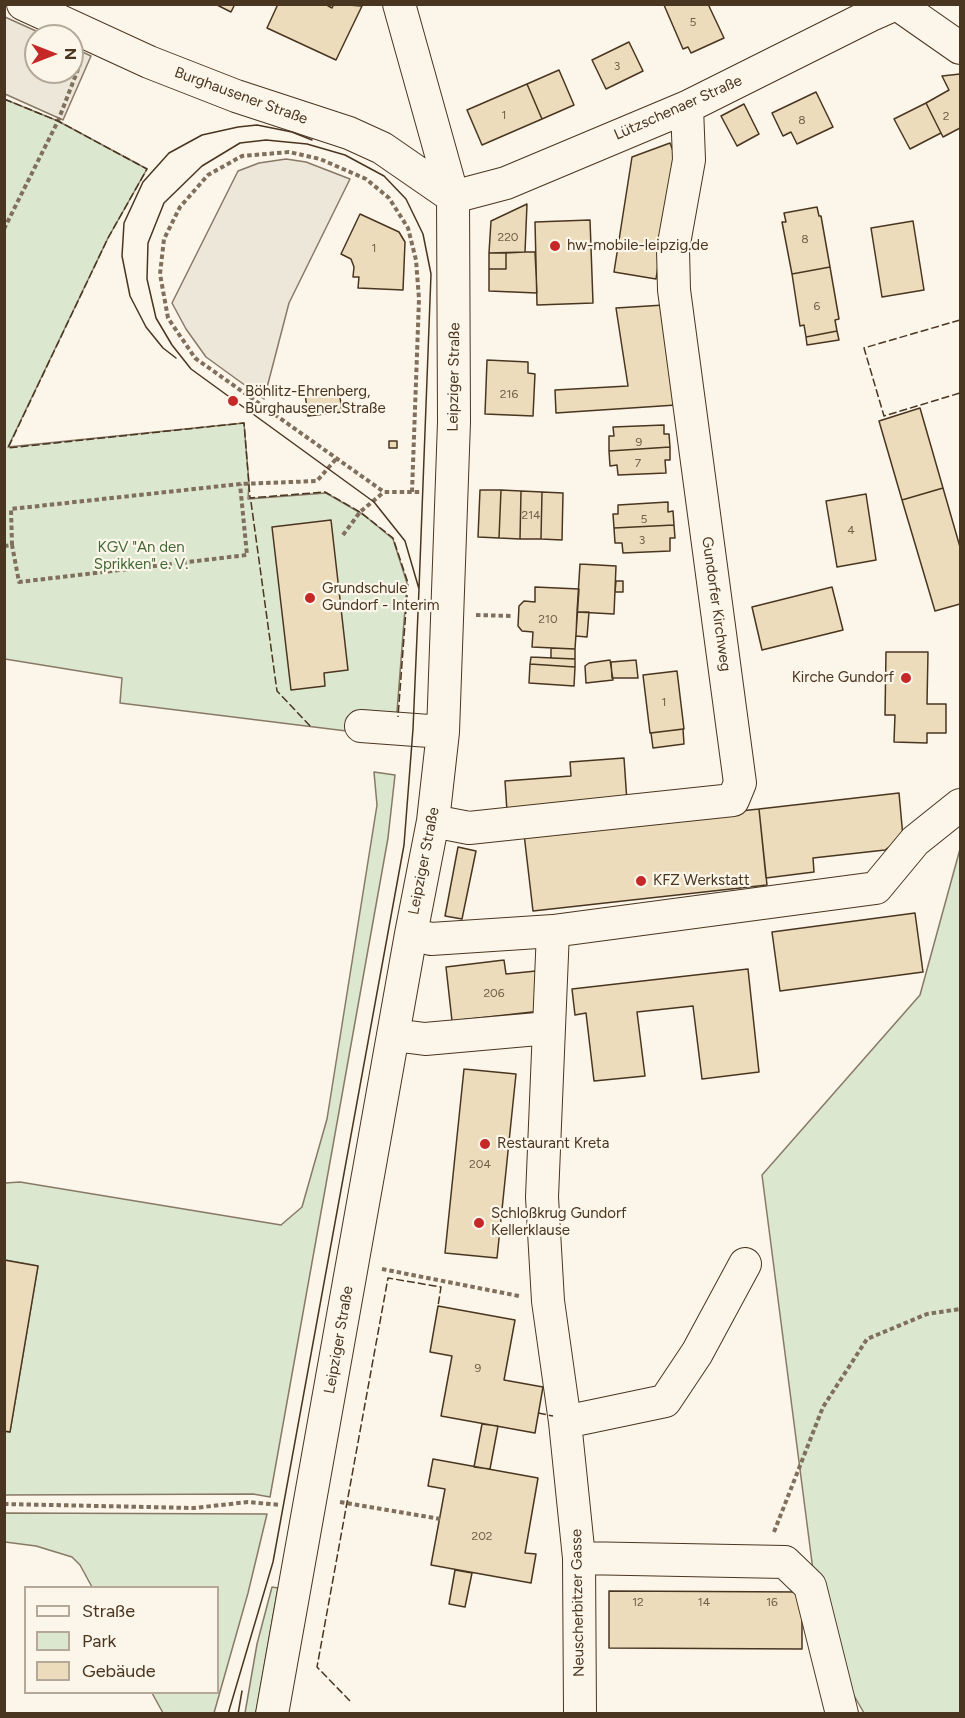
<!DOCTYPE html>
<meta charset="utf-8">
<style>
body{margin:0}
#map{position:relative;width:965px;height:1718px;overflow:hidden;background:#fbf6e9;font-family:Figtree,sans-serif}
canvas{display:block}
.frame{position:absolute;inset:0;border:6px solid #4a3520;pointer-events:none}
.legend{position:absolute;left:24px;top:1586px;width:195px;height:108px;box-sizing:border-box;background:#fbf6e9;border:2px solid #b4a999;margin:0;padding:8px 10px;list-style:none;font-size:18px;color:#4a3520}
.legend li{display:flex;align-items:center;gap:12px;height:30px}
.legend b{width:30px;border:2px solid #b4a999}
.north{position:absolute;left:24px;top:24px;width:60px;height:60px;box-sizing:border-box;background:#fbf6e9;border:2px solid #b4a999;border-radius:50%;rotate:90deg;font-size:16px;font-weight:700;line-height:24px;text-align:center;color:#4a3520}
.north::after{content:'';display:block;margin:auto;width:21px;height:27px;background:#c62828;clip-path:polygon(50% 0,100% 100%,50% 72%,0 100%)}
</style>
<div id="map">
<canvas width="965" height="1718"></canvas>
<div class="frame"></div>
<ul class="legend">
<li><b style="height:8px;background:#fbf6e9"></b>Straße</li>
<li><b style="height:16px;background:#dce7d0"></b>Park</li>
<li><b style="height:16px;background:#ecdcbc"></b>Gebäude</li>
</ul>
<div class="north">N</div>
</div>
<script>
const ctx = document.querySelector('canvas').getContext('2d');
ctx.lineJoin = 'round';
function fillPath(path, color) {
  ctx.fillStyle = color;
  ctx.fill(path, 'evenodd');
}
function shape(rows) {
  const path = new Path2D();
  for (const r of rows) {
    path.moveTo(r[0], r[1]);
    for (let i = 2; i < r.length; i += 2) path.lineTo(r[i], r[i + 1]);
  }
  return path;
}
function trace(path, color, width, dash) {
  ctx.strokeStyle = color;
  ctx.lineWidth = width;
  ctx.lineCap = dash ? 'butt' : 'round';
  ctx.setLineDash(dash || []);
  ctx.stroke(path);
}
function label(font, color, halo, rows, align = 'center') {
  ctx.font = font + ' Figtree,sans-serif';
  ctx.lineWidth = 4.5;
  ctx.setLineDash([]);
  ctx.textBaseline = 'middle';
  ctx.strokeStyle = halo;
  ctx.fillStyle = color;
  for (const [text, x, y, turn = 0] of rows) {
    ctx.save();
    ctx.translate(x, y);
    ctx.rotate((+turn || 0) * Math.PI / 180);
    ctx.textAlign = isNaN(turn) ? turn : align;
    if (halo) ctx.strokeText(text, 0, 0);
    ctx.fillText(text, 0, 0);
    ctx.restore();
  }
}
const green = shape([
 [4,99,58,121,147,169,108,238,8,447,244,423,249,483,248,499,326,493,364,515,393,539,407,583,395,737,120,703,122,678,5,659,4,99],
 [374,772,395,775,388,838,270,1497,253,1494,5,1495,4,1431,10,1432,38,1266,5,1260,5,1183,20,1182,281,1225,302,1207,327,1119,377,805,374,772],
 [960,849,960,1713,864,1713,822,1640,762,1175,920,995,960,849],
 [5,1513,267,1514,248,1593,214,1713,163,1713,152,1693,218,1692,218,1588,92,1587,80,1565,72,1557,36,1546,5,1542,5,1513],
 [272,1587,278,1588,256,1713,245,1713,257,1644,272,1587]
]);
fillPath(green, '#dce7d0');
trace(green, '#887966', 1.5);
const parking = shape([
 [5,17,47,36,36,36,36,72,72,72,72,47,91,56,63,120,5,94,5,17],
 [286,159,306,162,350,179,289,303,264,399,206,357,186,329,172,303,238,171,259,163,286,159]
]);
fillPath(parking, '#ede7d9');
trace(parking, '#887966', 1.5);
const building = shape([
 [215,4,235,4,231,12,215,4],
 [278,4,325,4,332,8,334,4,362,6,336,60,267,28,278,4],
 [665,4,708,4,724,38,691,53,688,47,683,49,664,5,665,4],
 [629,42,643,71,606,89,592,60,629,42],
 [559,70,574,105,542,119,527,84,559,70],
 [960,74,960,128,943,137,926,103,949,90,942,76,960,74],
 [527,84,542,119,482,145,467,110,527,84],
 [816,92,833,127,797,144,791,132,783,136,772,113,816,92],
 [926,103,941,133,910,149,894,119,926,103],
 [744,104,759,134,737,146,721,116,744,104],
 [670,143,675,156,656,279,614,272,632,157,670,143],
 [527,204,525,252,489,253,491,221,527,204],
 [817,207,819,216,821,216,830,267,792,274,782,222,786,222,784,213,817,207],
 [360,214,399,232,405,242,403,290,358,288,359,277,353,277,354,267,351,259,341,254,360,214],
 [590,220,593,303,537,305,535,222,590,220],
 [913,221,924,290,882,297,871,228,913,221],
 [525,252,535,252,537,293,489,291,489,269,506,269,506,253,525,252],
 [489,253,506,253,506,269,489,269,489,253],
 [830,267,839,319,835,320,837,331,806,337,804,325,800,326,792,274,830,267],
 [664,305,676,405,556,413,555,390,628,386,616,308,664,305],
 [837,331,839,340,807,345,806,337,837,331],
 [487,360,528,362,528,373,535,374,533,416,485,414,487,360],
 [339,390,342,412,308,416,305,393,339,390],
 [920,408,943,488,902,500,879,421,920,408],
 [664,425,664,434,669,434,670,447,609,451,609,436,614,436,613,427,664,425],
 [389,441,397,441,397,448,389,448,389,441],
 [670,447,670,460,665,460,666,473,618,475,617,465,610,466,609,451,670,447],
 [943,488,960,547,960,604,935,611,902,500,943,488],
 [480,490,501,490,499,538,478,537,480,490],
 [501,490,521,491,520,539,499,538,501,490],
 [521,491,542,492,541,539,520,539,521,491],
 [542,492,563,493,562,540,541,539,542,492],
 [866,494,876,560,837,567,826,501,866,494],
 [668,502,668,512,673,511,674,525,614,528,613,514,618,514,618,505,668,502],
 [331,520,348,670,324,673,325,686,291,690,272,527,331,520],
 [674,525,675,538,670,538,670,551,623,553,622,543,615,543,614,528,674,525],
 [580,564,616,566,614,614,577,612,580,564],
 [616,581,623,581,623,592,615,592,616,581],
 [535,587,579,589,575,649,532,647,533,632,522,631,518,626,519,606,524,601,535,602,535,587],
 [832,587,843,630,762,650,752,607,832,587],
 [577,612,589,612,587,637,576,636,577,612],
 [551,648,575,649,575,659,551,658,551,648],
 [886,652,928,652,927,704,946,704,946,733,927,733,927,743,894,742,895,715,885,715,886,652],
 [531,657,575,659,575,667,530,664,531,657],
 [610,660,613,680,586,683,585,666,589,663,610,660],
 [636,660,638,678,612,678,611,662,636,660],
 [530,664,575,667,574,686,529,683,530,664],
 [677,671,684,729,650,733,643,675,677,671],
 [683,729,684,744,653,748,651,733,683,729],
 [624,758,627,802,507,811,505,781,571,776,570,762,624,758],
 [899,793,903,837,885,850,813,858,814,872,766,878,759,809,899,793],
 [759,809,767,885,533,911,524,834,759,809],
 [458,847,476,851,462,919,445,916,458,847],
 [915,913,923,972,780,991,772,932,915,913],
 [504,960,506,974,536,971,541,1011,452,1021,446,967,504,960],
 [748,969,759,1072,702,1079,693,1006,637,1012,645,1076,594,1081,586,1013,575,1015,572,989,748,969],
 [464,1069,516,1074,497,1258,445,1253,464,1069],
 [4,1260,38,1266,10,1432,4,1431,4,1260],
 [438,1306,515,1320,504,1380,543,1387,535,1433,441,1416,452,1356,430,1352,438,1306],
 [482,1424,498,1426,490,1469,474,1467,482,1424],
 [433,1459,538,1478,525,1553,536,1554,531,1583,431,1565,445,1489,428,1486,433,1459],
 [455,1570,472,1573,465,1607,449,1604,455,1570],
 [609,1591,802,1592,802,1649,609,1648,609,1591]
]);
fillPath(building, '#ecdcbc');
trace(building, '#4a3520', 1.5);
const minor = shape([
 [23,4,149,62,236,96,349,133,382,148,453,197],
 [897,4,960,48],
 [453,197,506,183,687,107,869,16,896,4],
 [361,726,443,732],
 [433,821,469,828,733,800,740,783,674,290,673,249,689,160,687,107],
 [553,931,542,1197,548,1301,565,1422,579,1558,580,1714],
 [411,934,431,939,553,931,876,888,915,841,960,805],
 [394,1035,425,1039,549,1028],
 [565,1422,665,1401,697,1353,745,1264],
 [579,1558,785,1562,810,1586,842,1714],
 [272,1714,411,934,433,821,443,732,454,422,453,197,399,4]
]);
trace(minor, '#4a3520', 34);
trace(shape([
 [4,229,58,121,80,64],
 [412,492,419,299,416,260,408,228,389,198,366,179,320,159,289,152,242,156,208,175,180,207,164,239,160,274,168,318,195,358,384,492,422,492],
 [343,535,360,512,384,492],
 [12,545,11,509,240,484,317,481,336,459],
 [4,546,12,545,19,582,247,555,240,484],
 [476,615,512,616],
 [382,1269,519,1296],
 [340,1502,440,1519],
 [4,1504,194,1508,248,1502,281,1505],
 [774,1532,823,1407,867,1339,927,1314,960,1309]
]), '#7f6f5c', 4, [4.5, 3]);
trace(minor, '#fbf6e9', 32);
trace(shape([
 [176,358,163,348,146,327,130,296,122,256,124,223,143,182,169,153,202,135,238,127,257,125,292,132,312,140],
 [228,1714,273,1562,404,845,413,729,419,589,431,274,423,234,406,199,384,176,345,155,307,144,266,140,240,143,202,166,164,203,148,243,147,279,156,318,172,345,191,369,374,502,405,541,419,589],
 [238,1714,242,1691]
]), '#4a3520', 1.5);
trace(shape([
 [4,99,58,121,147,169,108,238,8,448,244,423,250,498,325,492,360,512,393,538,408,583,398,717],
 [960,320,864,348,884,416,960,393],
 [251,502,277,691,312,728],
 [538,1413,553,1416],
 [350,1701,317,1667,388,1278,441,1287,438,1306]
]), '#4a3520', 1.5, [8, 3]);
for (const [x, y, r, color] of [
 [555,246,6,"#c62828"],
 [233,401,6,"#c62828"],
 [310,598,6,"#c62828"],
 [906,678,6,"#c62828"],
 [641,881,6,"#c62828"],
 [485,1144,6,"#c62828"],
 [479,1223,6,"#c62828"]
]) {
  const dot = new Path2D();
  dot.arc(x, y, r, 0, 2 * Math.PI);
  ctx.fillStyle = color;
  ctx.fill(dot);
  trace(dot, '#fbf6e9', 2);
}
label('12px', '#725f47', null, [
 ["5",693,22],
 ["3",617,66],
 ["1",504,115],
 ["2",946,116],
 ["8",802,120],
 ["220",508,237],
 ["8",805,239],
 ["1",374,248],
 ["6",817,306],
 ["216",509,394],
 ["9",639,442],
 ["7",638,463],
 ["214",531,515],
 ["5",644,519],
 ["4",851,530],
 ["3",642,540],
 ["210",548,619],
 ["1",664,702],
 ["206",494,993],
 ["204",480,1164],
 ["9",478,1368],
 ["202",482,1536],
 ["12",638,1602],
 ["14",704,1602],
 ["16",772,1602]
]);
label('15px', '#4a3520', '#fbf6e9', [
 ["Burghausener Straße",241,96,20],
 ["Lützschenaer Straße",678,108,-24],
 ["Leipziger Straße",454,377,-89],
 ["Gundorfer Kirchweg",716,604,82],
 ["Leipziger Straße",424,861,-79],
 ["Leipziger Straße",339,1340,-80],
 ["Neuscherbitzer Gasse",578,1603,-91]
]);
label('15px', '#4a3520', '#fbf6e9', [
 ["hw-mobile-leipzig.de",567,246],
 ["Böhlitz-Ehrenberg,",245,392],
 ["Burghausener Straße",245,409],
 ["Grundschule",322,589],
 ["Gundorf - Interim",322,606],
 ["Kirche Gundorf",894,678,"right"],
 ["KFZ Werkstatt",653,881],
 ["Restaurant Kreta",497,1144],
 ["Schloßkrug Gundorf",491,1214],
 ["Kellerklause",491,1231]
], 'left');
label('15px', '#436837', '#fbf6e9', [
 ["KGV \"An den",141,548],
 ["Sprikken\" e. V.",141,565]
]);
</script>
